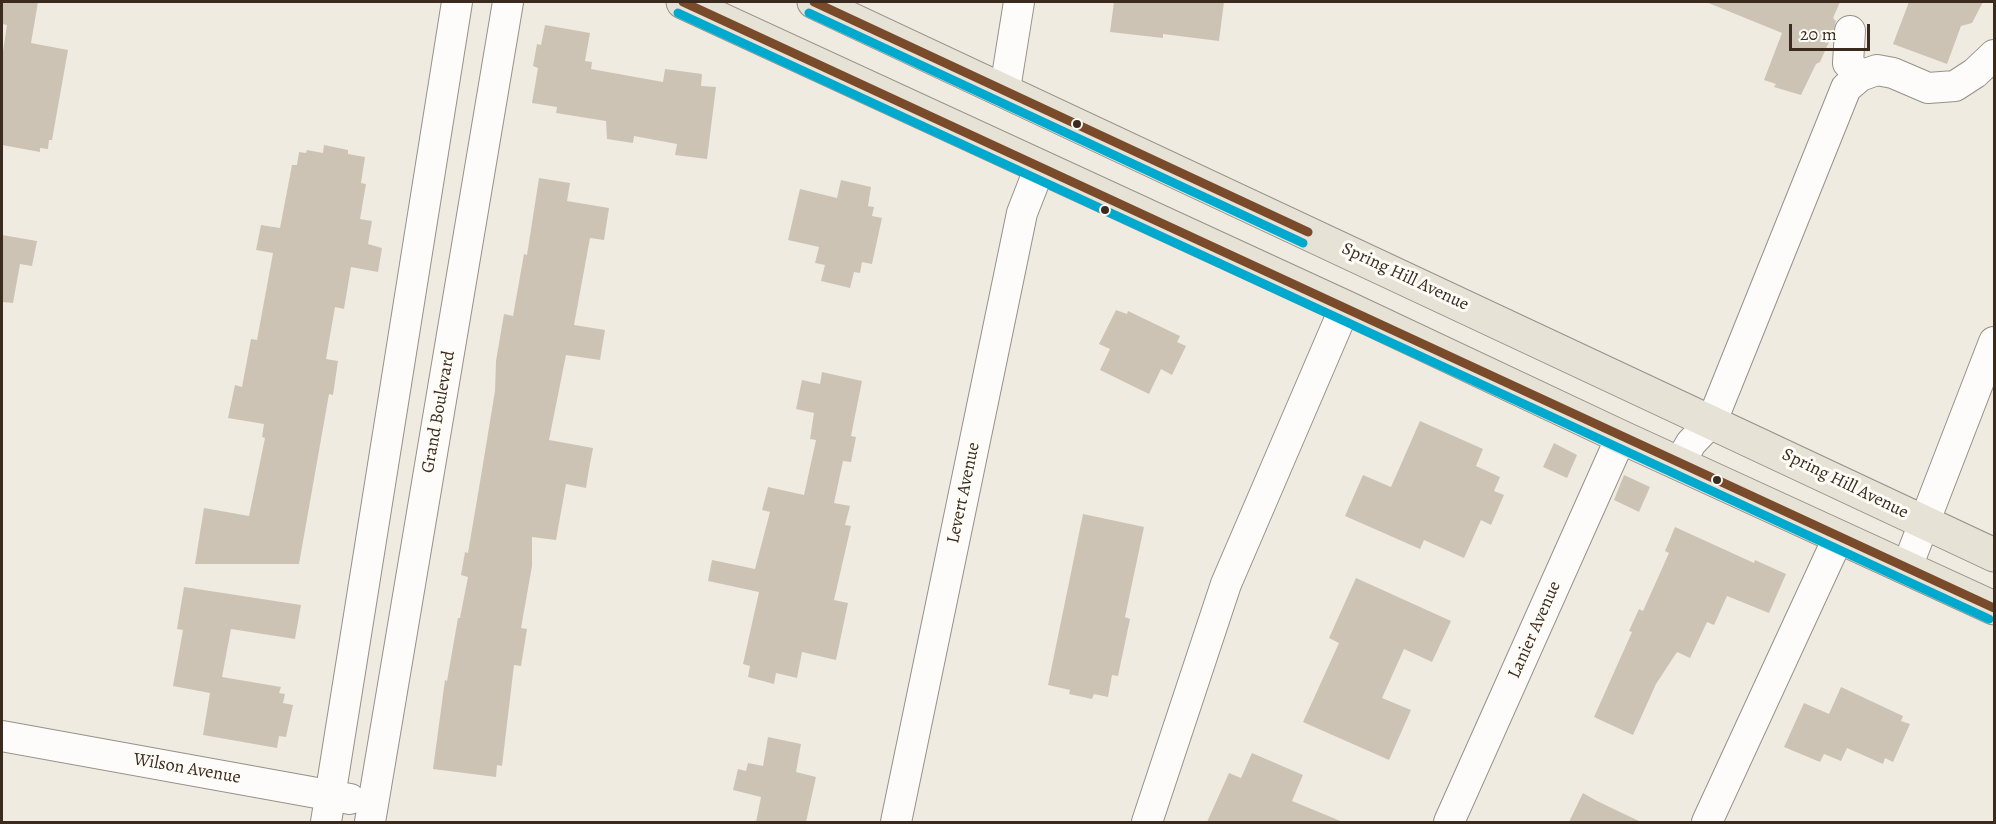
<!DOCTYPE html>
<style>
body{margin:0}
#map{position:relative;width:1996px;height:824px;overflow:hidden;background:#efebe0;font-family:Alegreya,serif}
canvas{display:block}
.frame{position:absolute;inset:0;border:3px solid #3b2a1e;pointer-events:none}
.scale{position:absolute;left:1789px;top:24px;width:81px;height:27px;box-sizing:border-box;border:3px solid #3b2a1e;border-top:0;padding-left:8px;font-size:18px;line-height:21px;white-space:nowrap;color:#3b2a1e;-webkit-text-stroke:4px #fdfcf7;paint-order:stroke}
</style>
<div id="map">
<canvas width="1996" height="824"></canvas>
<div class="frame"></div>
<div class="scale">20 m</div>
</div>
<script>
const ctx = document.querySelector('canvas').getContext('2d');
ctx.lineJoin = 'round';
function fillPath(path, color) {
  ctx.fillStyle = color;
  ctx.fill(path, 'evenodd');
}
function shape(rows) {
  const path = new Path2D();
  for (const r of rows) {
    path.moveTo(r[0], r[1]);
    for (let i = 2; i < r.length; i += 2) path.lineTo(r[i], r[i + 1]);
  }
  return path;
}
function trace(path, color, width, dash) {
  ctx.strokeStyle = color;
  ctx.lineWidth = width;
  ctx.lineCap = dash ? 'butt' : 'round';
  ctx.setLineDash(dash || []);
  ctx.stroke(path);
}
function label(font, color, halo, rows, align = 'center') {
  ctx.font = font + ' Alegreya,serif';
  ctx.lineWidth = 6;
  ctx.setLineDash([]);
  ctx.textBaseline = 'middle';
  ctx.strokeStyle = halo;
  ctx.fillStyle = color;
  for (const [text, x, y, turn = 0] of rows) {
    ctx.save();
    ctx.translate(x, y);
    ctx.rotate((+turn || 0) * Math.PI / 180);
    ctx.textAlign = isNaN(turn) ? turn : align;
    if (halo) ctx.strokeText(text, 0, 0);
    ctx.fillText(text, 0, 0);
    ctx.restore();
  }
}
fillPath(shape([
 [2,2,38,2,31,43,68,50,52,140,49,140,48,149,40,148,40,152,2,145,2,58,7,25,2,24],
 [1114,2,1224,2,1219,41,1163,34,1163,38,1110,32],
 [1706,2,1840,2,1833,18,1836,21,1833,33,1820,62,1816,64,1801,95,1774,87,1776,84,1764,80,1782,33],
 [1909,2,1983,2,1972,23,1961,26,1947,64,1893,44],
 [545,25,590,33,585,61,592,62,591,69,663,82,665,69,702,74,701,86,716,87,707,159,675,155,677,144,634,136,633,143,607,139,606,121,556,113,557,107,532,103,538,68,533,66,537,44,541,45],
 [324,145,348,150,348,154,365,157,361,183,366,184,360,219,372,221,368,244,382,248,378,272,351,267,344,309,335,307,326,359,338,361,333,395,329,394,299,564,195,564,204,508,249,516,265,438,262,437,264,424,228,418,235,385,242,387,251,339,257,340,273,253,256,250,261,225,280,228,292,165,297,165,299,152,306,153,307,150,323,153],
 [539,178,570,183,567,201,609,208,604,240,590,238,574,325,605,330,600,360,566,355,549,440,593,448,589,469,586,488,566,484,556,540,532,537,532,566,521,628,527,629,521,666,514,665,502,766,497,765,496,777,433,769,445,680,447,681,458,618,460,618,468,577,461,575,465,552,468,553,482,470,495,391,496,361,504,314,513,316,524,254,527,255],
 [841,180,871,187,868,206,874,207,872,216,882,218,872,264,862,262,860,273,854,272,850,288,821,281,825,265,815,263,819,247,788,240,800,189,837,198],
 [2,235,37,241,32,266,20,264,13,303,2,302],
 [1116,310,1127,314,1128,311,1180,336,1177,342,1186,346,1172,375,1161,369,1149,394,1100,370,1110,349,1099,344],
 [822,372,862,381,851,436,856,437,851,462,843,461,834,503,850,506,845,525,851,526,834,600,848,603,836,660,802,652,797,678,776,673,774,684,748,677,750,666,743,664,759,592,708,581,712,560,755,569,770,512,762,510,768,487,804,495,816,440,810,439,814,413,796,409,802,380,820,384],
 [1420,421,1483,449,1476,466,1500,477,1494,491,1504,495,1491,525,1481,520,1464,558,1424,540,1420,549,1345,516,1363,475,1391,487],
 [1554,443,1577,455,1567,478,1543,467],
 [1624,475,1650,487,1639,512,1614,500],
 [1083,514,1144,527,1125,617,1130,619,1118,676,1112,675,1108,697,1094,694,1092,699,1069,694,1070,690,1048,685],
 [1675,527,1754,563,1755,560,1786,574,1769,613,1727,596,1714,625,1707,622,1690,658,1677,652,1656,684,1633,735,1594,717,1632,632,1629,631,1639,609,1643,611,1669,553,1665,551],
 [1356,578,1451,621,1432,662,1404,649,1382,698,1411,710,1389,760,1303,722,1339,643,1329,638],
 [184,587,301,605,295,639,231,629,222,677,281,687,279,693,285,694,283,703,293,705,286,737,279,736,277,748,203,735,210,693,173,686,183,630,177,629],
 [1841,687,1903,716,1901,721,1910,724,1893,762,1885,758,1883,764,1847,748,1841,761,1824,754,1820,762,1784,747,1804,703,1829,714],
 [768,737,801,744,796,772,816,777,806,822,756,822,761,797,733,790,738,769,746,771,748,763,763,766],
 [1252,753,1303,775,1292,801,1343,822,1207,822,1229,773,1241,778],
 [1583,793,1597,801,1641,822,1569,822]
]), '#cdc3b5');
const minor = shape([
 [1850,31,1848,63,1860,76],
 [1005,89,1019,2],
 [1679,464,1691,443,1712,421,1846,88,1860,76,1877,70,1893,73,1928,88,1955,86,1975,73,1994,55],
 [1907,567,1994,342],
 [2,736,350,799],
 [326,822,457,2],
 [370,822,508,2],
 [896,822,1022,213,1040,167],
 [1147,822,1226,584,1345,307],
 [1449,822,1621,437],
 [1707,822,1839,536]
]);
const major = shape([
 [683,2,1345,307,1621,437,1994,608],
 [814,2,1994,555]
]);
trace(minor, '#96918a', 32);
trace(major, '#96918a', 35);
trace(minor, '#fdfcfa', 30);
trace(major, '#e7e2d6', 33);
trace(shape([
 [683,2,1994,608],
 [814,2,1308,232]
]), '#7a4b2a', 9);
trace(shape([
 [678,13,1989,619],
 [809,13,1303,243]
]), '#00a9ce', 9);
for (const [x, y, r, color] of [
 [1077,124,5,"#3b2a1e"],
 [1105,210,5,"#3b2a1e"],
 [1717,480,5,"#3b2a1e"]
]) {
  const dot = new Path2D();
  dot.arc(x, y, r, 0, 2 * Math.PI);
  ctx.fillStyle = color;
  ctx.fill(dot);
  trace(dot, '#fdfcf7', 2);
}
label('18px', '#3b2a1e', '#fdfcf7', [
 ["Spring Hill Avenue",1405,277,25],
 ["Grand Boulevard",439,412,-80],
 ["Spring Hill Avenue",1845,484,26],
 ["Levert Avenue",964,493,-78],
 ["Lanier Avenue",1535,630,-66],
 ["Wilson Avenue",187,769,10]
]);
</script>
